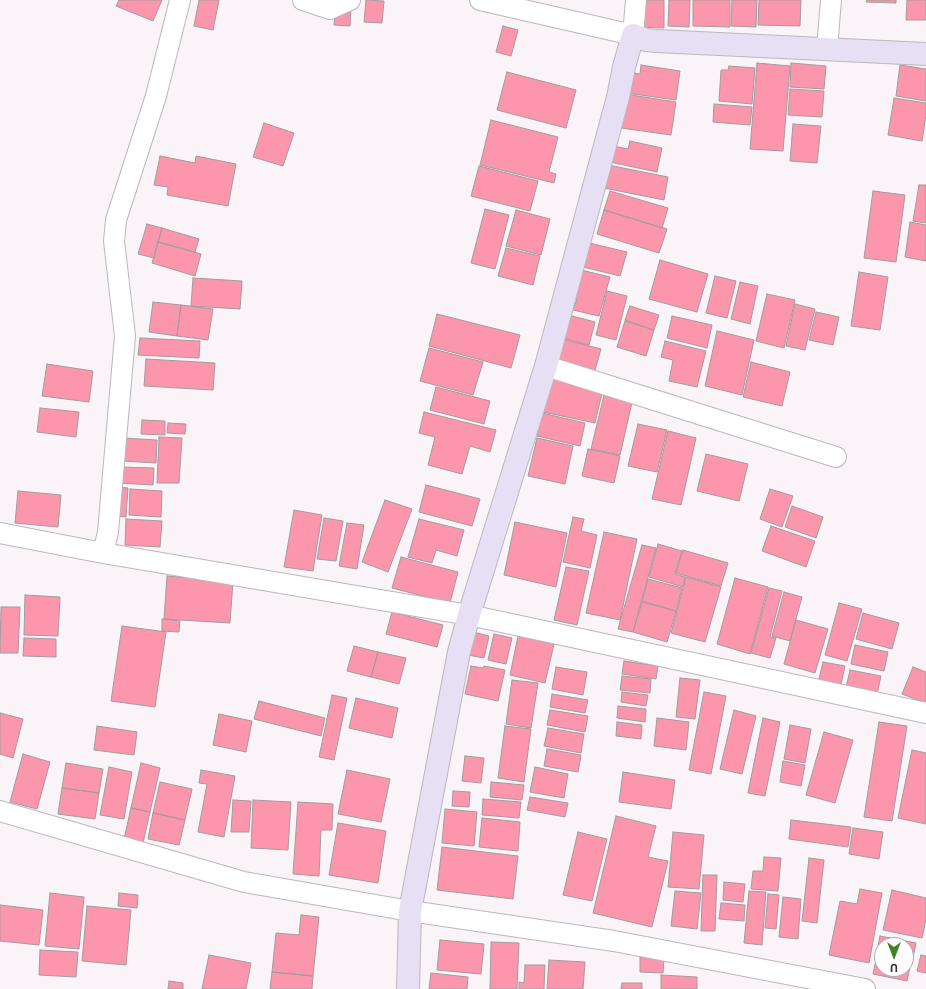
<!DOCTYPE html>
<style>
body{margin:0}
#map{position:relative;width:926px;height:989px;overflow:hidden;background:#faf3f8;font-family:"Public Sans",sans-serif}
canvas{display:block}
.north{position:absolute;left:874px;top:937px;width:40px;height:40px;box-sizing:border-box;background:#fff;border:1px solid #adacad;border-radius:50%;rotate:180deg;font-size:11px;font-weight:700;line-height:16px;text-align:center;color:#322f31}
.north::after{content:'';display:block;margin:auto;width:14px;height:18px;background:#428325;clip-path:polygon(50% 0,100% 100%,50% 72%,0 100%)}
</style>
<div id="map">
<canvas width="926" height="989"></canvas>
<div class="north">U</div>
</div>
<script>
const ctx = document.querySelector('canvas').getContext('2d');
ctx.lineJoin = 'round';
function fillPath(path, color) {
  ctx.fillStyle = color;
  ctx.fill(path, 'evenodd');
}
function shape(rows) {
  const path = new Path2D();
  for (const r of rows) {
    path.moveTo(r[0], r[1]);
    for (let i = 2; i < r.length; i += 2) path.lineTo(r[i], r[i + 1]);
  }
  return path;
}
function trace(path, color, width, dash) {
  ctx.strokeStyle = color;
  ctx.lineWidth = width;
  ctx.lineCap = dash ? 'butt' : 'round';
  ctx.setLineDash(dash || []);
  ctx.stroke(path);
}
const building = shape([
 [119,0,162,0,153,21,116,6,119,0],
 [199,0,219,0,213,30,194,26,199,0],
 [366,0,384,1,382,23,364,22,366,0],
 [639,0,664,0,664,28,638,27,639,0],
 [669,0,690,0,689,27,668,26,669,0],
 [693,0,730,0,730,27,693,26,693,0],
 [732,0,757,0,756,27,731,26,732,0],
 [759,0,801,0,800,26,758,25,759,0],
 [867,0,896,0,896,3,866,2,867,0],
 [907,0,926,0,926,20,906,20,907,0],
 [336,5,351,7,350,26,334,25,336,5],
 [503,26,518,30,511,56,496,52,503,26],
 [757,63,790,66,783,151,750,149,757,63],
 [791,63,826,66,824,89,790,87,791,63],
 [641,65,680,71,676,100,626,93,629,72,640,74,641,65],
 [900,65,926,69,926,101,896,96,900,65],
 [729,66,755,68,752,104,719,101,721,70,728,70,729,66],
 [507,72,576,90,566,128,497,110,507,72],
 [790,89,824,91,822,117,788,115,790,89],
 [618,93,676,102,671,135,614,127,618,93],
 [894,98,926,103,926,115,922,141,888,135,894,98],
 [714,104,752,107,750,125,713,122,714,104],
 [491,120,558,137,549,172,556,174,554,183,480,165,491,120],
 [264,123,294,133,283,166,253,157,264,123],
 [793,124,821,126,817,163,790,161,793,124],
 [630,141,662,148,657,172,605,161,609,145,628,149,630,141],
 [160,156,195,163,196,156,236,164,228,206,167,195,168,187,154,185,160,156],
 [608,165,668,177,664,200,604,188,608,165],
 [479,166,538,181,530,211,471,196,479,166],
 [919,185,926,185,926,223,913,221,919,185],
 [610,191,668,208,662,228,604,210,610,191],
 [873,191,905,195,896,262,864,258,873,191],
 [485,209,509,215,495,269,471,263,485,209],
 [516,210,550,219,541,255,506,246,516,210],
 [604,210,667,229,659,253,597,234,604,210],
 [910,222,926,225,926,261,905,257,910,222],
 [147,224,162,228,154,258,138,254,147,224],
 [162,228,199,239,195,252,158,242,162,228],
 [158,242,201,254,195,276,152,263,158,242],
 [585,242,627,252,620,276,579,266,585,242],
 [506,248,540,256,533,285,498,276,506,248],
 [660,260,708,274,697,312,649,299,660,260],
 [577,269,610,277,599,316,573,310,577,299,569,297,577,269],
 [859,272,888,277,880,330,851,326,859,272],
 [715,276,736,281,727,318,706,313,715,276],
 [193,278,242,281,240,309,191,306,193,278],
 [740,282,758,286,750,324,731,319,740,282],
 [607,291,627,296,616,340,596,335,607,291],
 [767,294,795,300,784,348,756,341,767,294],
 [153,302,181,305,177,336,149,332,153,302],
 [795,304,815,309,805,350,786,346,795,304],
 [181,305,213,309,208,340,177,336,181,305],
 [630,306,659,315,654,330,625,320,630,306],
 [816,312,839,317,833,345,809,340,816,312],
 [561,313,595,322,589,345,555,336,561,313],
 [437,314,520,335,511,368,429,346,437,314],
 [672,316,712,325,707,348,667,338,672,316],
 [625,321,654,330,646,356,617,347,625,321],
 [717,331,754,340,742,395,705,386,717,331],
 [140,338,200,341,199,358,138,355,140,338],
 [559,338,601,349,593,377,551,366,559,338],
 [665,341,706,351,697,387,669,381,673,360,661,357,665,341],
 [429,348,483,362,473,395,420,381,429,348],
 [146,359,215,363,213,390,144,386,146,359],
 [751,362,790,372,782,406,743,397,751,362],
 [47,364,93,371,89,402,42,396,47,364],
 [551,378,603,389,595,423,543,412,551,378],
 [436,387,490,401,484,424,430,410,436,387],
 [605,391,633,398,620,455,591,449,605,391],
 [40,408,79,412,76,437,37,432,40,408],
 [424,412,496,430,490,452,470,446,462,474,428,465,435,437,419,433,424,412],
 [542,413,585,423,580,446,537,436,542,413],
 [142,420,165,421,165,435,141,434,142,420],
 [168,423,186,424,185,434,167,433,168,423],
 [638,424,667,430,657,472,628,466,638,424],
 [668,431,696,438,681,505,652,499,668,431],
 [159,437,182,438,179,483,157,483,159,437],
 [123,438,157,440,156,463,122,461,123,438],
 [537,438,573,446,565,484,528,476,537,438],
 [588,449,620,456,614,483,582,476,588,449],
 [706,454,748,464,739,501,697,491,706,454],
 [120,467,154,468,153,485,119,483,120,467],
 [426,485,480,499,472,526,419,512,426,485],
 [116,487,128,488,126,517,114,516,116,487],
 [130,489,162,491,161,517,129,515,130,489],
 [770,489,793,496,782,527,760,519,770,489],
 [18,491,61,495,58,527,15,523,18,491],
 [385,500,412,509,388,572,362,562,385,500],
 [792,506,823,517,816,538,785,527,792,506],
 [294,510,322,515,313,571,284,567,294,510],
 [573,517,584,519,581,531,597,535,590,568,563,562,573,517],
 [324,518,343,521,336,561,317,559,324,518],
 [126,519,162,521,160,547,125,545,126,519],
 [419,519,464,530,457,556,436,550,432,563,408,557,419,519],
 [515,522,567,533,556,587,504,575,515,522],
 [347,523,364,525,357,569,339,566,347,523],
 [771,526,815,541,806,567,762,551,771,526],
 [604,532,637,539,620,620,586,613,604,532],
 [658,544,682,551,675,574,685,577,683,587,649,577,658,544],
 [642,545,656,548,633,632,618,629,642,545],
 [683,550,728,563,721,586,676,573,683,550],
 [401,557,458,572,450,603,392,588,401,557],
 [566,567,589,571,577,625,554,620,566,567],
 [167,576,233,581,230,623,164,619,167,576],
 [686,577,721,587,705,642,671,633,686,577],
 [735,578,768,587,750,654,717,644,735,578],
 [648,579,682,588,676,611,642,601,648,579],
 [769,588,782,591,770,637,776,638,770,658,751,653,769,588],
 [784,592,802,597,790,641,772,636,784,592],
 [25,595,60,597,58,636,24,635,25,595],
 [642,602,676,611,667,642,633,632,642,602],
 [839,603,862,609,847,661,825,655,839,603],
 [1,607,20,607,18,653,0,653,1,607],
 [392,612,443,625,437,647,386,634,392,612],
 [863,613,899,623,892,649,856,639,863,613],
 [162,619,180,621,179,632,162,631,162,619],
 [796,620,828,629,815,673,784,664,796,620],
 [122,626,166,632,155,707,111,701,122,626],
 [473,632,489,636,484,658,468,655,473,632],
 [494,634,512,638,506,664,488,660,494,634],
 [518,636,554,644,545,683,510,675,518,636],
 [24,638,56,639,56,657,23,656,24,638],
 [855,645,888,652,884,671,851,664,855,645],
 [354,646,378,652,371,677,347,671,354,646],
 [378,652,406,658,399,684,371,677,378,652],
 [624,661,658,666,656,679,622,674,624,661],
 [823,662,845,666,839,693,817,688,823,662],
 [471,666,483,668,484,666,505,670,498,701,465,694,471,666],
 [556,667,587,672,583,695,552,689,556,667],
 [913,667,926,672,926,703,902,694,913,667],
 [850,670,881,676,876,699,845,692,850,670],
 [622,676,651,679,650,693,620,690,622,676],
 [680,678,700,680,695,719,676,717,680,678],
 [512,680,538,683,531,728,506,724,512,680],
 [622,692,648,695,646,706,621,702,622,692],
 [704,692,726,696,711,774,689,770,704,692],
 [552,694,588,700,585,713,550,707,552,694],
 [332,695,347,698,334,760,319,757,332,695],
 [356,698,398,708,392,738,349,728,356,698],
 [259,701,325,718,321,736,254,719,259,701],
 [618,706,646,709,645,722,617,718,618,706],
 [550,710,588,716,585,732,547,725,550,710],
 [734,710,756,716,742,774,720,769,734,710],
 [0,713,23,719,13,758,0,754,0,713],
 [219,714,252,721,246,752,213,745,219,714],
 [657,718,689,722,686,750,654,746,657,718],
 [763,718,780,722,765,796,748,793,763,718],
 [617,722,642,725,641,739,616,736,617,722],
 [879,722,907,726,892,821,864,817,879,722],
 [790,725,811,729,805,763,784,759,790,725],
 [97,726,137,732,134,755,94,750,97,726],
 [505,726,531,729,524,782,498,778,505,726],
 [548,728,584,734,581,753,544,746,548,728],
 [824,732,853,740,835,803,806,795,824,732],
 [547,749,581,755,578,772,544,766,547,749],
 [912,750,926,753,926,824,898,818,912,750],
 [23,754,50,762,37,809,10,802,23,754],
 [465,756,484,758,481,783,462,781,465,756],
 [783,761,805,765,801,786,780,782,783,761],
 [66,763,103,769,99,793,62,788,66,763],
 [141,763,160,768,150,812,131,808,141,763],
 [109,767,132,772,124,819,100,815,109,767],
 [535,767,568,774,564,798,530,792,535,767],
 [201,770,235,776,224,837,198,832,207,784,199,783,201,770],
 [347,770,390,779,381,822,338,814,347,770],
 [623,772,675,780,671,809,619,802,623,772],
 [160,782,192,789,185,820,153,813,160,782],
 [491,782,524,785,522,800,490,797,491,782],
 [62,788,99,793,95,819,58,814,62,788],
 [453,791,470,792,469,807,452,806,453,791],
 [530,797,568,803,565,817,527,810,530,797],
 [483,799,521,802,519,818,482,815,483,799],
 [233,800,251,801,249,832,231,832,233,800],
 [253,800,291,802,288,850,251,848,253,800],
 [298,802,333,804,332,830,321,830,319,876,293,874,298,802],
 [131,808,150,812,143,843,124,839,131,808],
 [445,809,477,812,474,846,442,843,445,809],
 [153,813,185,820,179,845,148,839,153,813],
 [616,816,656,826,648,857,668,861,652,927,593,913,616,816],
 [482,818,520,822,518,851,479,847,482,818],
 [791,820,851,827,848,847,789,839,791,820],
 [338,823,386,831,378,883,329,875,338,823],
 [853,828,883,832,879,859,849,854,853,828],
 [578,832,607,839,592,901,563,895,578,832],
 [673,832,704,835,699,889,668,887,673,832],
 [442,847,518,856,513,899,437,890,442,847],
 [764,857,781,858,778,891,751,889,753,871,763,871,764,857],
 [809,858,824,860,817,923,802,921,809,858],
 [703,875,717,875,715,931,701,931,703,875],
 [724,882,745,884,743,902,723,900,724,882],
 [860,889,882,893,869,963,829,955,840,901,857,904,860,889],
 [892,890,926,898,926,919,922,938,883,930,892,890],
 [675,891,701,893,697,929,671,926,675,891],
 [749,891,766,892,762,945,744,943,749,891],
 [50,893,84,897,79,949,45,946,50,893],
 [119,893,138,895,137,908,118,906,119,893],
 [768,894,779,895,776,929,765,928,768,894],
 [783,897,801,899,798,939,779,937,783,897],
 [721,903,745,905,744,921,719,919,721,903],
 [0,905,43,910,39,945,0,941,0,905],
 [87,906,131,910,126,965,82,961,87,906],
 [301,915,319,917,313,976,272,972,276,933,299,935,301,915],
 [880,936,916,943,912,963,906,962,906,945,882,945,882,957,876,956,880,936],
 [440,940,484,944,481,974,437,970,440,940],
 [491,942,519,943,517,989,490,989,491,942],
 [40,950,78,952,76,977,39,975,40,950],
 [209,955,251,963,246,989,202,989,209,955],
 [921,955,926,956,926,973,917,971,921,955],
 [640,957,664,958,663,973,640,972,640,957],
 [549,960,585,962,583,989,547,989,549,960],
 [876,960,882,961,882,969,906,969,906,967,910,967,907,981,873,974,876,960],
 [525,965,545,965,544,989,519,989,519,982,524,983,525,965],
 [272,972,313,976,312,989,270,989,272,972],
 [431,973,468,977,467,989,429,989,431,973],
 [661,975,697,977,697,989,661,989,661,975],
 [169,981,183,983,183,989,168,989,169,981],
 [622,983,642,983,642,989,621,989,622,983]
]);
fillPath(building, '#fc96ad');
trace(building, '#a39b9c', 1);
const street = shape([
 [303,0,330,9,350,0],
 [480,0,633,35,636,0],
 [827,49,831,0],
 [546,366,836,457],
 [0,533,103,553,469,615,926,713],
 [103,553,108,532,125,336,114,241,116,220,156,96,180,0],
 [0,811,244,882,410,911,614,941,865,989]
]);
const secondary = shape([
 [408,989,410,911,459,652,469,615,546,366,618,97,624,67,633,35,646,40,657,41,926,54]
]);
trace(street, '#bdb7bc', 22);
trace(secondary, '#bdb7bc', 24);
trace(street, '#fff', 20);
trace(secondary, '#e7e0f5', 22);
</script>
